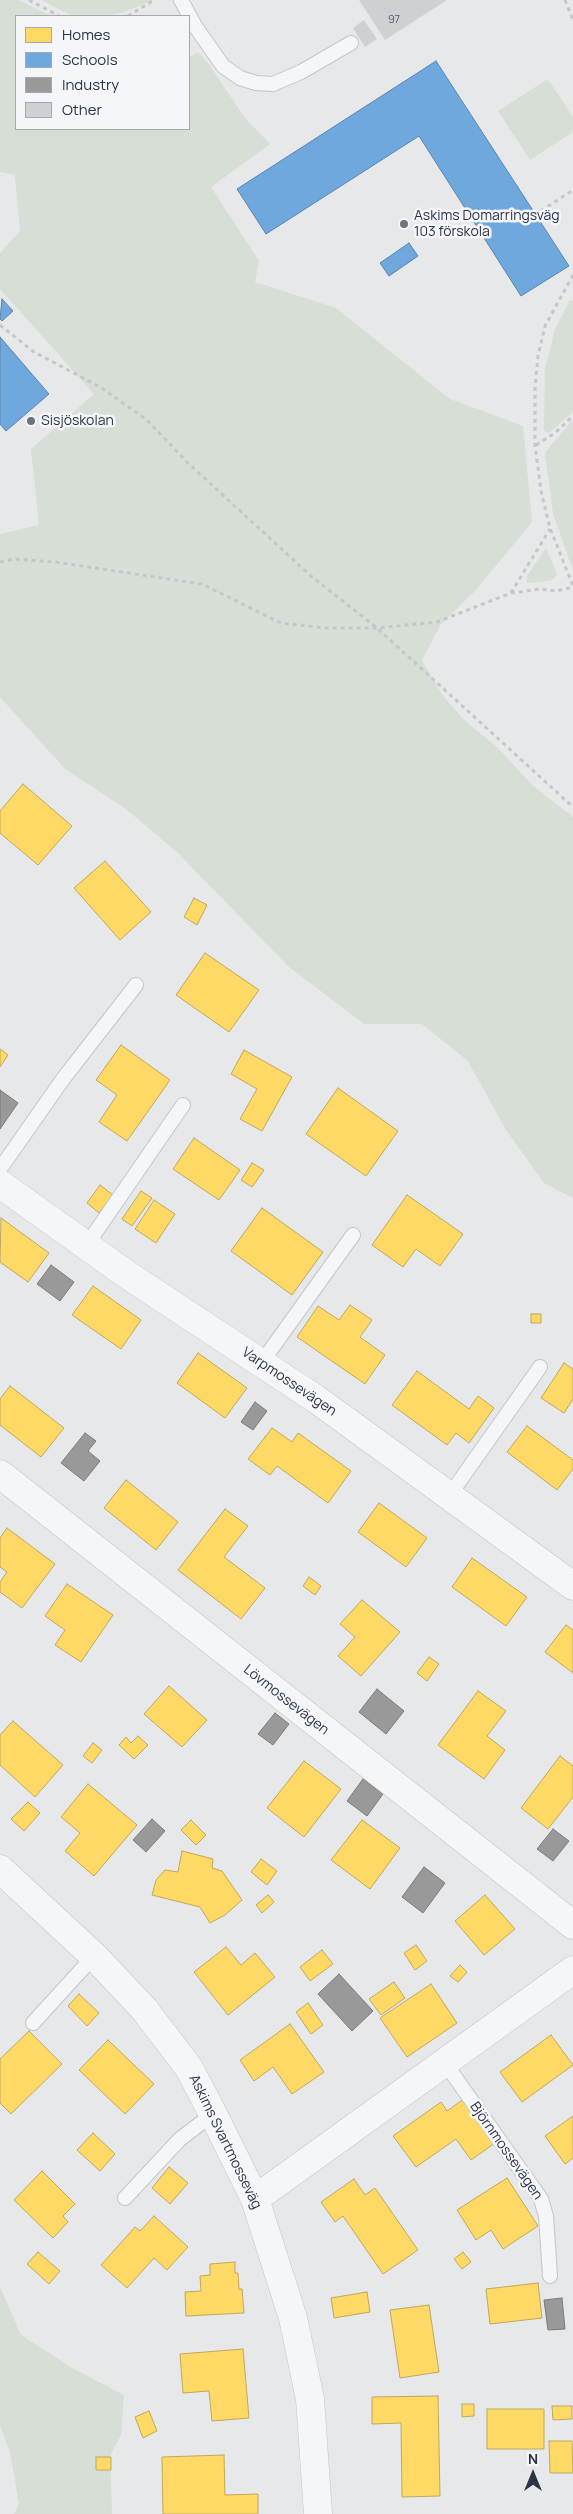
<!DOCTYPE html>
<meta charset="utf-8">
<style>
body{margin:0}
#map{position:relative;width:573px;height:2514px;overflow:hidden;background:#e6e8ea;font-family:Manrope,sans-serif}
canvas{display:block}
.legend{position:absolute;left:15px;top:15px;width:175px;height:115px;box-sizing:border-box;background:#f4f6f9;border:1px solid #a4a8b1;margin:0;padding:6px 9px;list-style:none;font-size:15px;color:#2b3445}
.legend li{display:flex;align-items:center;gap:10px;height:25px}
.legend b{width:25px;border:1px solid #a4a8b1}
.north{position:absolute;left:508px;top:2449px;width:50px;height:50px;-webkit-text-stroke:4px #f4f6f9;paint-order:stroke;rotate:0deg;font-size:14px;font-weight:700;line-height:20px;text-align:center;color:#2b3445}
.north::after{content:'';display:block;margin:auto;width:18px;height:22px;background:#2b3445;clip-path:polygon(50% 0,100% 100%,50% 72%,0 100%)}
</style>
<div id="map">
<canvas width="573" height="2514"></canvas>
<ul class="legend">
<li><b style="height:14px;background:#ffd966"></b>Homes</li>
<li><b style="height:14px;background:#6fa8dc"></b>Schools</li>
<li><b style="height:14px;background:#999"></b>Industry</li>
<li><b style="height:14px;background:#ced0d3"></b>Other</li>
</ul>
<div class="north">N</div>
</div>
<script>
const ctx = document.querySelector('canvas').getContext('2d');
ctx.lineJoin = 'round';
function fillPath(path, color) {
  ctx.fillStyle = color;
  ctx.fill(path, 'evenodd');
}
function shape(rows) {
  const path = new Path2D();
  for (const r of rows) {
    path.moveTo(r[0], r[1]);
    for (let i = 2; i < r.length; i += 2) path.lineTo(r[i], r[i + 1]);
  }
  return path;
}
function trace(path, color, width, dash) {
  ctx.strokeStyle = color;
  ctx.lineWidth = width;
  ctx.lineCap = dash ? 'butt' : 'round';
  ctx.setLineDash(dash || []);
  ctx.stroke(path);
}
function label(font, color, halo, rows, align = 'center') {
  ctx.font = font + ' Manrope,sans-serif';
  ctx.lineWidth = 5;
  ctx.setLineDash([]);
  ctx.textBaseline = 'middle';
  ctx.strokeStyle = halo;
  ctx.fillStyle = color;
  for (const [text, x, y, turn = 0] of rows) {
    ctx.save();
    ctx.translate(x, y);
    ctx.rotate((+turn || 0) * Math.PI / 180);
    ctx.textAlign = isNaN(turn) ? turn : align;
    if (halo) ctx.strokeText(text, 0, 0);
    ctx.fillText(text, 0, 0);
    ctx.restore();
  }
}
fillPath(shape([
 [0,0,18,0,52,16,16,16,16,129,189,129,189,57,198,52,210,66,245,118,270,144,211,187,259,261,255,282,336,308,450,399,523,426,532,522,475,591,441,624,422,660,441,693,463,719,499,749,531,784,573,817,573,1198,544,1183,506,1130,468,1061,422,1024,364,1024,288,966,177,852,126,809,65,769,0,697,0,534,39,525,31,449,94,394,0,289,0,253,20,231,15,175,0,172],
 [41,0,153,0,124,12,106,16,73,16],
 [548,79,573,117,573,132,530,160,498,111],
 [570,300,573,301,573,412,549,433,544,431,545,369,555,329],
 [573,419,573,570,553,514,545,453],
 [546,548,557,574,555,578,548,581,527,583,527,576],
 [0,2287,21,2335,74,2369,124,2395,121,2435,110,2456,112,2514,14,2514,19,2504,10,2452,0,2426]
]), '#d6ded6');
const homes = shape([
 [23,784,72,826,38,865,0,833,0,811,23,784],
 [105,861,151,912,120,940,74,888,105,861],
 [194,898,207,905,197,925,184,917,194,898],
 [205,953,259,990,229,1032,176,995,205,953],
 [121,1045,170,1080,127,1141,99,1122,117,1095,96,1080,121,1045],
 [0,1049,8,1055,0,1067,0,1049],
 [244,1050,292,1077,262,1131,240,1119,257,1089,231,1074,244,1050],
 [338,1088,398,1131,366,1176,306,1134,338,1088],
 [194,1138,240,1170,219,1200,173,1169,194,1138],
 [252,1163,264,1170,252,1187,241,1180,252,1163],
 [100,1185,113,1195,99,1213,87,1203,100,1185],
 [141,1191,152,1198,132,1226,122,1219,141,1191],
 [407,1195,463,1234,440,1266,416,1249,403,1267,372,1245,407,1195],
 [154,1200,175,1214,156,1243,135,1229,154,1200],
 [262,1208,323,1252,292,1295,231,1251,262,1208],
 [1,1218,49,1253,28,1282,0,1262,1,1218],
 [93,1286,141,1320,121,1349,72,1315,93,1286],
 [350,1305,372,1320,360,1337,385,1355,365,1384,297,1337,318,1306,339,1320,350,1305],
 [531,1314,541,1314,541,1323,531,1323,531,1314],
 [198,1353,247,1388,225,1418,177,1383,198,1353],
 [564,1363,573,1369,573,1399,564,1413,541,1398,564,1363],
 [417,1371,469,1409,478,1396,494,1408,469,1443,456,1433,447,1445,392,1405,417,1371],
 [10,1386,64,1428,41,1457,0,1425,0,1399,10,1386],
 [527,1426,573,1460,573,1469,557,1490,507,1452,527,1426],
 [272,1428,292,1442,298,1433,351,1471,328,1503,277,1466,270,1475,248,1459,272,1428],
 [126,1480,178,1522,156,1550,104,1508,126,1480],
 [379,1503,427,1538,406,1567,358,1532,379,1503],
 [225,1509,248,1526,224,1557,265,1588,241,1619,178,1570,225,1509],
 [7,1528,55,1564,22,1608,0,1592,0,1582,7,1572,0,1567,0,1538,7,1528],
 [472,1558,527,1597,506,1626,452,1587,472,1558],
 [309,1577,321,1586,315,1595,303,1586,309,1577],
 [67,1584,113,1615,81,1662,55,1645,65,1630,45,1616,67,1584],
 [362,1600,400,1632,361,1676,338,1656,355,1637,340,1624,362,1600],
 [566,1625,573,1630,573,1673,545,1652,566,1625],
 [429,1657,439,1664,427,1681,417,1673,429,1657],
 [169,1686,207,1720,182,1747,144,1714,169,1686],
 [478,1691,506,1711,487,1736,505,1750,484,1779,438,1745,478,1691],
 [13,1721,63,1765,35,1797,0,1765,0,1735,13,1721],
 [138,1736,148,1745,134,1759,119,1745,126,1737,131,1743,138,1736],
 [93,1743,102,1750,92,1763,83,1756,93,1743],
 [560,1756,573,1766,573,1797,548,1829,521,1808,560,1756],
 [304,1761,341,1789,304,1837,267,1808,304,1761],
 [88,1784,137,1825,94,1876,65,1851,80,1833,61,1817,88,1784],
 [28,1802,40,1813,24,1831,11,1819,28,1802],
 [191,1820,206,1835,196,1845,181,1830,191,1820],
 [362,1820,400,1848,370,1889,331,1860,362,1820],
 [182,1851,213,1859,212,1868,222,1871,242,1900,225,1915,210,1923,200,1907,152,1895,156,1880,165,1870,178,1872,182,1851],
 [261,1859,277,1871,267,1885,251,1872,261,1859],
 [268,1895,274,1902,262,1913,256,1905,268,1895],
 [485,1895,515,1929,484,1955,455,1921,485,1895],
 [416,1945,427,1961,415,1970,404,1953,416,1945],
 [226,1947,241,1965,255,1953,275,1977,228,2015,194,1972,226,1947],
 [322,1950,333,1964,310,1981,300,1967,322,1950],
 [460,1965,467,1972,458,1982,450,1976,460,1965],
 [394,1982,405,1998,381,2015,369,1999,394,1982],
 [431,1984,457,2023,407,2057,380,2018,431,1984],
 [79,1994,99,2013,87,2026,68,2006,79,1994],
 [308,2003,323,2025,311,2034,296,2012,308,2003],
 [290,2024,324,2072,292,2094,273,2067,254,2081,240,2060,290,2024],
 [29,2031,62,2064,11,2114,0,2103,0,2059,29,2031],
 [551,2035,573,2065,522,2102,500,2072,551,2035],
 [108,2040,154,2084,125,2114,79,2070,108,2040],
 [464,2099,495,2143,471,2160,456,2139,416,2167,393,2136,441,2102,447,2111,464,2099],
 [573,2116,573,2158,565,2164,545,2136,573,2116],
 [93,2133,115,2154,100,2171,77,2150,93,2133],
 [169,2167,188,2183,170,2204,152,2188,169,2167],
 [42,2171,75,2204,63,2216,68,2222,53,2238,14,2200,42,2171],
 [507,2178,538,2226,503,2249,491,2230,476,2240,457,2210,507,2178],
 [354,2179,365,2195,375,2188,418,2250,383,2274,343,2216,335,2222,321,2202,354,2179],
 [154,2216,188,2247,167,2270,154,2258,127,2288,101,2265,135,2227,140,2231,154,2216],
 [38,2252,60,2271,49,2284,27,2264,38,2252],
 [463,2252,471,2262,462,2269,454,2259,463,2252],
 [235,2262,235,2273,238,2273,239,2289,242,2289,244,2313,186,2316,185,2292,201,2291,200,2276,210,2275,210,2264,235,2262],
 [538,2283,542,2318,490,2324,486,2289,538,2283],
 [367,2292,370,2312,334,2318,331,2298,367,2292],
 [429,2305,439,2372,400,2378,390,2310,429,2305],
 [243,2349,249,2418,212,2421,209,2391,183,2393,180,2354,243,2349],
 [438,2396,440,2496,402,2497,401,2423,372,2424,372,2397,438,2396],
 [462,2404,474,2404,474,2416,462,2417,462,2404],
 [552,2406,572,2406,572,2419,553,2420,552,2406],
 [487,2409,544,2409,544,2449,487,2449,487,2409],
 [149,2411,157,2431,143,2438,135,2417,149,2411],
 [549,2441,572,2441,573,2473,550,2473,549,2441],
 [224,2455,225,2495,258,2494,258,2514,163,2514,162,2457,224,2455],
 [96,2457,111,2457,111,2470,96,2470,96,2457]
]);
fillPath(homes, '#ffd966');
trace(homes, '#bfa85c', 1);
const schools = shape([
 [436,61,569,266,521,296,419,136,266,234,237,189,436,61],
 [409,243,418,256,389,276,380,263,409,243],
 [2,299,13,311,2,321,0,319,2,299],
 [0,337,49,394,6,431,0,424,0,337]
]);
fillPath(schools, '#6fa8dc');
trace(schools, '#5b85af', 1);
const industry = shape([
 [0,1090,18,1103,0,1129,0,1090],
 [51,1265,74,1282,60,1301,37,1284,51,1265],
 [255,1402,267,1411,253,1430,241,1422,255,1402],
 [85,1433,96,1441,88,1451,100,1461,84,1481,61,1463,85,1433],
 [377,1689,404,1711,386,1734,359,1712,377,1689],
 [275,1713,289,1724,273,1745,258,1734,275,1713],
 [363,1779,383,1794,367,1816,347,1801,363,1779],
 [152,1819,165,1831,146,1852,133,1840,152,1819],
 [553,1829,569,1841,553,1861,537,1849,553,1829],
 [424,1867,445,1883,423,1913,402,1897,424,1867],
 [339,1974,373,2011,352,2031,318,1994,339,1974],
 [562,2298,565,2329,548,2330,544,2300,562,2298]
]);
fillPath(industry, '#999');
trace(industry, '#787b80', 1);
fillPath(shape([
 [359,0,447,0,385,40],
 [364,20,377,39,365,47,353,28]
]), '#ced0d3');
const service = shape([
 [181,0,195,26,223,66,240,78,256,83,273,84,301,72,351,43],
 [0,1169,63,1079,136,985],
 [86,1246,183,1105],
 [262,1362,353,1235],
 [449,1496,540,1367],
 [33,2023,94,1956],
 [445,2063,541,2199,546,2216,550,2276],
 [125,2198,180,2139,213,2114]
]);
const minor = shape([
 [0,1184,129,1276,316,1399,573,1586],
 [0,1474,573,1925],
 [0,1869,96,1958,144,2009,189,2068,215,2118,255,2199,293,2318,310,2399,318,2514],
 [255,2199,573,1970]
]);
trace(service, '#c4c6c8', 16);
trace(minor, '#c4c6c8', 29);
trace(shape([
 [29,0,59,16],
 [565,0,573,20],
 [128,16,154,0],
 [541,211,573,190],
 [573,275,545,326,538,356,535,387,535,445,541,491,550,528,573,586],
 [0,325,34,352,100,387,147,420,188,463,311,576,377,628,573,807],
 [536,445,555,433,573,416],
 [0,562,14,559,55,562,202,584,281,623,325,628,377,628,437,622,511,593,540,589,556,591,573,587],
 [511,593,550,529]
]), '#c5c6ca', 3, [4, 4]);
trace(service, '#f5f6f7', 14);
trace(minor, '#f5f6f7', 28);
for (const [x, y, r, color] of [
 [404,224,5,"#6c737f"],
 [31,421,5,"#6c737f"]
]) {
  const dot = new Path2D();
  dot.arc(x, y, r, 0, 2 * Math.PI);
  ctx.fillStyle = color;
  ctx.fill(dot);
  trace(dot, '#f4f6f9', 2);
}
label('11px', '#545c69', null, [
 ["97",394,20]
]);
label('14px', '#2b3445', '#f4f6f9', [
 ["Askims Domarringsväg",414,216],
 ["103 förskola",414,232],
 ["Sisjöskolan",41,421]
], 'left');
label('14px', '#2b3445', '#f4f6f9', [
 ["Varpmossevägen",289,1382,34],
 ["Lövmossevägen",286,1700,38],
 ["Askims Svartmosseväg",225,2142,64],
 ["Björnmossevägen",506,2151,55]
]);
</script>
